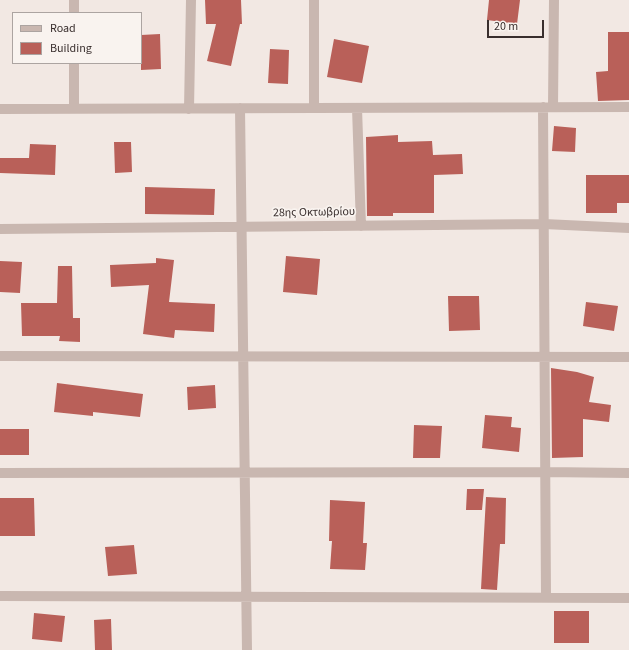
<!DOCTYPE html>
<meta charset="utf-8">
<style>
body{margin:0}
#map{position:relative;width:629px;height:650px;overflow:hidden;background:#f2e8e3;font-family:"Source Sans 3",sans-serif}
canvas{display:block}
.legend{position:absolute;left:12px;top:12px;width:130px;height:52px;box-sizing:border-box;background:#f9f3ef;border:1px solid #aca4a1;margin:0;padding:5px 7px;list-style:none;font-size:12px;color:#392e2d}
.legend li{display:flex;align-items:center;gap:8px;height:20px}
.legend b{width:20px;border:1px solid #aca4a1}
.scale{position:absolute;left:487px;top:20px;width:57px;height:18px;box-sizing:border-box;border:2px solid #392e2d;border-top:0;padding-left:5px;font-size:12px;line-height:14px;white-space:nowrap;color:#392e2d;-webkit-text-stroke:3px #f9f3ef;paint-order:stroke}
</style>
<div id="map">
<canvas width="629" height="650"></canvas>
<ul class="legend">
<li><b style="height:5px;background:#c9b7b0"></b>Road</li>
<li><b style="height:11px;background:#b96059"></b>Building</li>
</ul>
<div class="scale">20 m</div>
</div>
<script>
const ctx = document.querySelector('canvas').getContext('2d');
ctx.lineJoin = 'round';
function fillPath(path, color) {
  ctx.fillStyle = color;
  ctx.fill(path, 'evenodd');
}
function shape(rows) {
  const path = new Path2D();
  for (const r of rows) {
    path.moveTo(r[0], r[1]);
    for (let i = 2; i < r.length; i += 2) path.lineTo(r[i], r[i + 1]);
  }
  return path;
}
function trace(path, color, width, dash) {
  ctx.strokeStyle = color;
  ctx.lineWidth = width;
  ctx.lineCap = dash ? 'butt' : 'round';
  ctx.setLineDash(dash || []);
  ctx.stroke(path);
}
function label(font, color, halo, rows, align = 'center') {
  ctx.font = font + ' "Source Sans 3",sans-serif';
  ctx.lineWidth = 3.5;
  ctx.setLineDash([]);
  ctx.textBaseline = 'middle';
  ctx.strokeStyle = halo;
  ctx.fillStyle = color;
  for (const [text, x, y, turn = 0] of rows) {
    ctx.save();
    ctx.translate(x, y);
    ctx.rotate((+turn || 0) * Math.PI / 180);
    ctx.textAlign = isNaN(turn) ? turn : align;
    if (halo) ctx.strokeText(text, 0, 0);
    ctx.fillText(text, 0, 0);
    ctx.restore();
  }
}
fillPath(shape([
 [205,0,241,0,242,24,240,24,231,66,207,61,216,24,206,24],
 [489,0,520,0,517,24,487,20],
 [608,32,629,32,629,100,598,101,596,72,608,71],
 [160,34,161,69,141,70,141,35],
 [334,39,369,46,362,83,327,77],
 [270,49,289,50,288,84,268,83],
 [554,126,576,128,575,152,552,151],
 [398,135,398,142,432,141,433,155,462,154,463,174,434,175,434,213,393,213,393,216,367,216,366,137],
 [114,142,131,142,132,172,115,173],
 [30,144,56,145,55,175,0,173,0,158,29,158],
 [586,175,629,175,629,203,617,203,617,213,586,213],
 [145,187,215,189,214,215,145,214],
 [286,256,320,259,317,295,283,292],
 [156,258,174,260,169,302,215,304,214,332,175,330,174,338,143,334,149,285,111,287,110,265,156,263],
 [0,261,22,262,20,293,0,292],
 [58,266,72,266,73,318,80,318,80,342,59,341,60,336,22,336,21,303,57,303],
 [448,296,479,296,480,330,449,331],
 [586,302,618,306,614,331,583,326],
 [551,368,577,372,594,377,589,402,611,405,609,422,583,419,583,457,552,458],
 [57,383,143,394,140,417,93,412,93,416,54,412],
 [215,385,216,408,188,410,187,387],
 [485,415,512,417,511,427,521,428,519,452,482,448],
 [414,425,442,426,440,458,413,458],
 [0,429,29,429,29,455,0,455],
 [467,489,484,489,482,510,466,510],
 [486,497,506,498,505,544,500,544,497,590,481,589],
 [0,498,34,498,35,536,0,536],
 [330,500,365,502,363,543,367,543,365,570,330,569,332,541,329,541],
 [134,545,137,574,108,576,105,547],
 [554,611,589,611,589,643,554,643],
 [34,613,65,616,62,642,32,639],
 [111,619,112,650,95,650,94,620]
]), '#b96059');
trace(shape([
 [74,13,74,0],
 [543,107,546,597],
 [553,107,554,0],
 [240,108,247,650],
 [314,108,314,0],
 [357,108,361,226],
 [0,109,629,107],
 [74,109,74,63],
 [189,109,191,0],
 [0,229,544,224,629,228],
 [0,356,629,357],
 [0,473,545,472,629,473],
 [0,596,629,598]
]), '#c9b7b0', 10);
label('12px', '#392e2d', '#f9f3ef', [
 ["28ης Οκτωβρίου",314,213,-1]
]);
</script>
